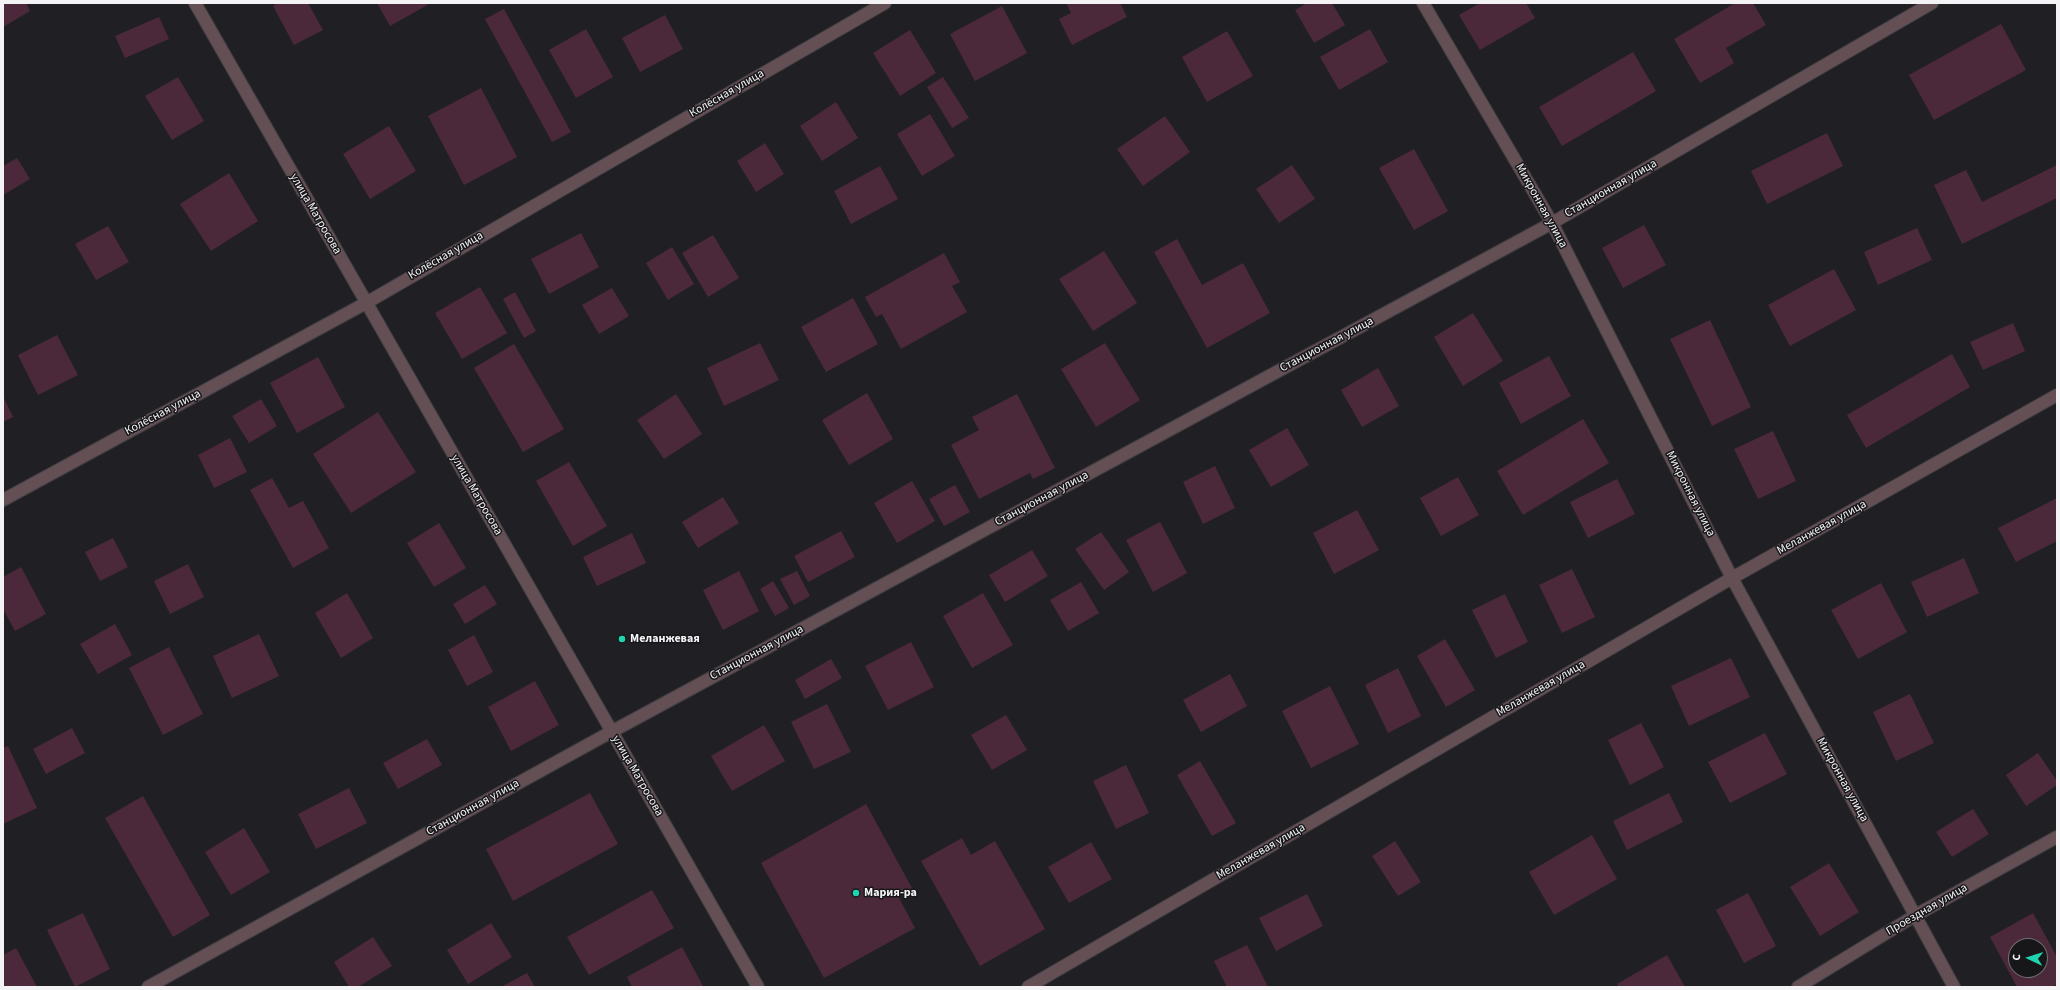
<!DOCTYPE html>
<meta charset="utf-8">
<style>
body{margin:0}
#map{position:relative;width:2060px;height:990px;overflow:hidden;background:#202024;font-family:"Source Sans 3",sans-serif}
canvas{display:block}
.frame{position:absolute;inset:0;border:4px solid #f3f2f5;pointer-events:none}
.north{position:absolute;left:2008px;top:938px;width:40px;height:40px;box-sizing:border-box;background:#17171a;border:1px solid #6f6f72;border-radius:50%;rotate:274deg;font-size:11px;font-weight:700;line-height:16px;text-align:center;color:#f3f2f5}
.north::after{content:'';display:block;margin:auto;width:14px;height:18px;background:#1fd5b0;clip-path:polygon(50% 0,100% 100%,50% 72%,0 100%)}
</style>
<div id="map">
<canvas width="2060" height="990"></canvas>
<div class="frame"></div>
<div class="north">С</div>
</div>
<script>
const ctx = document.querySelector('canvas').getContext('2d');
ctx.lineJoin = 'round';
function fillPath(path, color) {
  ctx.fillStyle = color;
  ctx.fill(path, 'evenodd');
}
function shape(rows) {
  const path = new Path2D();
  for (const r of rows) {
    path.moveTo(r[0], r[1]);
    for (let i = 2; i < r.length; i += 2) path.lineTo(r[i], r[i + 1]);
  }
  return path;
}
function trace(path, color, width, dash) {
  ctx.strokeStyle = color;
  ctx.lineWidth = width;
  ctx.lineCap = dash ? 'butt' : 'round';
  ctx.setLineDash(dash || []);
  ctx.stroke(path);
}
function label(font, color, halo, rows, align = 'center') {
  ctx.font = font + ' "Source Sans 3",sans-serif';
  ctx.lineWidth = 3;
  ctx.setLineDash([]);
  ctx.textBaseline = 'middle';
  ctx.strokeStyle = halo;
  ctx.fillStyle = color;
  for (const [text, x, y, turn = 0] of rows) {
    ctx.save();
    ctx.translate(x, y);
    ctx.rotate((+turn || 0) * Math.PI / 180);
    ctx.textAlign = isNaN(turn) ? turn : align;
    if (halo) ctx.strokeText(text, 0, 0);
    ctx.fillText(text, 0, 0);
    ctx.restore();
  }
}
fillPath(shape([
 [3,3,26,3,30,11,3,27],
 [277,3,308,3,323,30,294,45,273,6],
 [377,3,431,3,390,26],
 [1066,3,1120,3,1127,17,1072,45,1059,19,1071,13],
 [1307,3,1332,3,1345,25,1314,43,1295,10],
 [1480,3,1526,3,1535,18,1480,50,1459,15],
 [1735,3,1753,3,1766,25,1726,48,1734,63,1700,83,1674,39],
 [1002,6,1027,53,975,81,950,34],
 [504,9,571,132,552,142,485,19],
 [665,15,683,49,640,72,622,38],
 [159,17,169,39,125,58,115,36],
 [2001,24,2026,70,1934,120,1909,75],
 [586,29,613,77,576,98,549,50],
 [1370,29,1388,62,1339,90,1320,57],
 [910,30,936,73,900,96,873,53],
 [1227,31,1253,76,1207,102,1182,57],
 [1633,52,1656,91,1562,146,1539,107],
 [178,77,204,121,172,140,145,96],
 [943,77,969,118,952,128,927,87],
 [481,88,517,157,464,185,428,116],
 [836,102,858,138,822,161,800,126],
 [930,114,955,156,922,176,897,134],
 [1165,116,1190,152,1143,186,1117,149],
 [389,126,416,171,370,199,343,154],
 [1827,133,1843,166,1767,204,1751,171],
 [765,143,784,174,756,192,737,161],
 [1414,149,1448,211,1414,230,1379,168],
 [17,158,30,179,3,195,3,166],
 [1292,165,1315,199,1279,223,1256,189],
 [2057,165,2057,198,1962,244,1934,185,1966,170,1982,202],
 [880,166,898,199,851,224,834,191],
 [229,173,258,221,211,251,180,204],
 [1644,225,1666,265,1623,288,1602,248],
 [108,226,129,262,96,280,75,244],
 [1917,228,1932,260,1878,285,1864,252],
 [581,233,599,267,549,294,531,259],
 [713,235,739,278,708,297,682,253],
 [1177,239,1202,285,1243,263,1270,313,1207,348,1154,252],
 [672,247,694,284,668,300,646,263],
 [1104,251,1137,303,1093,331,1059,279],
 [944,253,960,282,952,286,967,312,901,349,882,314,876,317,865,297],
 [1834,269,1856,310,1790,346,1768,305],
 [480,287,507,333,462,359,435,313],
 [612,288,629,316,599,334,582,305],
 [515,292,536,331,524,338,503,299],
 [853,298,878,344,826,372,801,327],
 [1473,313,1503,361,1463,386,1434,337],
 [1710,320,1751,407,1712,426,1670,339],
 [2013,323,2025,351,1983,370,1970,342],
 [57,335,78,375,38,395,18,355],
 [760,343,779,380,724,406,707,368],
 [1105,343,1140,400,1096,427,1061,369],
 [514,344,564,429,523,452,474,368],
 [1952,354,1970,387,1866,448,1847,415],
 [1549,356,1571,396,1521,424,1499,383],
 [318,357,345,407,297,433,270,383],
 [1378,368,1399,406,1362,427,1341,390],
 [867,393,893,439,849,465,822,420],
 [676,394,702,434,664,459,637,420],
 [1017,394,1055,468,1033,479,1030,473,979,499,951,445,979,430,972,417],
 [3,396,13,417,3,422],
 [261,399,277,426,249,443,232,416],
 [378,412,416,472,351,513,313,454],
 [1583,419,1609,463,1523,515,1497,471],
 [1287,428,1309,465,1271,487,1249,450],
 [1773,431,1796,481,1758,499,1734,449],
 [230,438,247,472,214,488,198,455],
 [569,462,607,526,573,546,536,481],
 [1215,466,1235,508,1203,524,1183,482],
 [1458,477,1479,515,1441,536,1420,498],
 [272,478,289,508,303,501,329,548,293,568,250,490],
 [1617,479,1635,514,1588,538,1570,502],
 [912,481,935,521,897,543,874,503],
 [955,485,970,512,944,526,929,499],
 [723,497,739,523,698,548,682,522],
 [2057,498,2057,541,2016,562,1998,528],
 [1357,510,1379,550,1334,574,1313,533],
 [1160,522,1187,573,1153,592,1126,540],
 [439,523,466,568,434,587,407,543],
 [841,531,855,557,808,582,794,556],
 [1101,532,1129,572,1104,590,1075,549],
 [632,533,646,563,597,586,583,557],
 [113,538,128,567,100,581,85,552],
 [1032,550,1048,576,1005,602,989,575],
 [1964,558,1979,593,1927,617,1911,582],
 [188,564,204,597,170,614,154,581],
 [21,567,46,614,15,631,3,609,3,577],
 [1572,569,1595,617,1562,633,1539,585],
 [739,571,759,611,723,630,703,590],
 [797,571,810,596,794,605,780,579],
 [773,581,789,608,775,616,760,589],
 [1081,582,1099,613,1068,631,1050,600],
 [1881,583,1907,632,1858,659,1831,610],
 [485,585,497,604,465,624,453,604],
 [347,593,373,638,341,658,315,613],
 [983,593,1013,645,972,668,943,616],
 [1505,594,1528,642,1496,658,1472,610],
 [115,624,132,655,98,674,80,644],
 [259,634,279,676,232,698,213,656],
 [474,635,493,672,467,686,448,650],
 [1445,639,1475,690,1446,707,1417,656],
 [911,642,934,687,888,710,865,666],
 [169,647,203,714,163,735,129,668],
 [1731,658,1750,697,1689,726,1671,686],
 [831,659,842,678,805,699,795,680],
 [1398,668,1421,716,1388,733,1365,685],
 [1230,674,1247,706,1201,732,1183,700],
 [535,681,559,725,511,751,488,707],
 [1330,686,1359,744,1311,768,1282,711],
 [1910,694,1934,743,1896,761,1873,712],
 [827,704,851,752,814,769,791,722],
 [1006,715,1027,750,992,770,971,735],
 [1641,723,1664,767,1630,785,1608,740],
 [764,725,785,761,732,791,711,756],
 [72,728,85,753,46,774,33,749],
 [1765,733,1787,774,1730,803,1708,762],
 [427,739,442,765,398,789,383,763],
 [8,746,37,808,3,824,3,748],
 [2038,753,2057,781,2057,785,2026,806,2006,775],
 [1200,761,1236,823,1212,836,1177,775],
 [1126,765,1149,813,1116,829,1093,781],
 [349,788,367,823,316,849,298,814],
 [590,793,618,844,513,901,486,849],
 [1669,793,1683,822,1627,850,1613,821],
 [143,796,210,915,173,937,105,818],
 [866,804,912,888,898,896,915,928,824,978,761,863],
 [1973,809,1989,834,1952,857,1936,832],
 [244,828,270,872,231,895,205,852],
 [1592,835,1617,879,1554,915,1529,872],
 [962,838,971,855,995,841,1045,929,980,966,921,861],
 [1395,841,1421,882,1398,896,1372,856],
 [1091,842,1112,879,1069,903,1048,867],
 [1829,863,1859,912,1820,936,1790,887],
 [652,890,674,928,589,975,567,937],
 [1748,893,1776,946,1744,963,1716,910],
 [1307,894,1323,926,1276,951,1259,918],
 [83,913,110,969,75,987,47,930],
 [2033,913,2057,957,2057,984,2051,987,2017,987,1990,937],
 [2016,946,2040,946,2040,970,2016,970],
 [491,923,512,957,468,984,447,950],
 [373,937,392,966,358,987,349,987,334,962],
 [1247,945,1268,987,1227,987,1214,961],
 [682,947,703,986,632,987,627,977],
 [16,948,37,987,3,987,3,955],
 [1667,955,1685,987,1619,987,1617,984],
 [527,973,535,987,501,987]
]), '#4c283b');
const minor = shape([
 [195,3,758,987],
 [1423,3,1552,223,1732,578,1954,987],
 [3,500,366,303,885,3],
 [148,987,611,732,1552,223,1932,3],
 [1028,987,1732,578,2057,395],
 [1798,987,1916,915,2057,837]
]);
trace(minor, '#3e3d41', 14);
trace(minor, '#644f54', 12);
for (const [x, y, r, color] of [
 [622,639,4,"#1fd5b0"],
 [856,893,4,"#1fd5b0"]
]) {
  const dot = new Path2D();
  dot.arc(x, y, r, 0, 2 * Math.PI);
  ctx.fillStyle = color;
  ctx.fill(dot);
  trace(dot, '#17171a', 1.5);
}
label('12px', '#f3f2f5', '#17171a', [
 ["Колёсная улица",727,94,-30],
 ["Станционная улица",1611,189,-30],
 ["Микронная улица",1541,206,61],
 ["улица Матросова",315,214,60],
 ["Колёсная улица",446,256,-30],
 ["Станционная улица",1327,345,-28],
 ["Колёсная улица",163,413,-28],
 ["Микронная улица",1690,494,63],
 ["улица Матросова",476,495,60],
 ["Станционная улица",1042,499,-28],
 ["Меланжевая улица",1822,528,-29],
 ["Станционная улица",757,653,-28],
 ["Меланжевая улица",1541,689,-30],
 ["улица Матросова",637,776,60],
 ["Микронная улица",1842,780,61],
 ["Станционная улица",473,808,-29],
 ["Меланжевая улица",1261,852,-30],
 ["Проездная улица",1927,910,-30]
]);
label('bold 12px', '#f3f2f5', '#17171a', [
 ["Меланжевая",630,639],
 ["Мария-ра",864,893]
], 'left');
</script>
